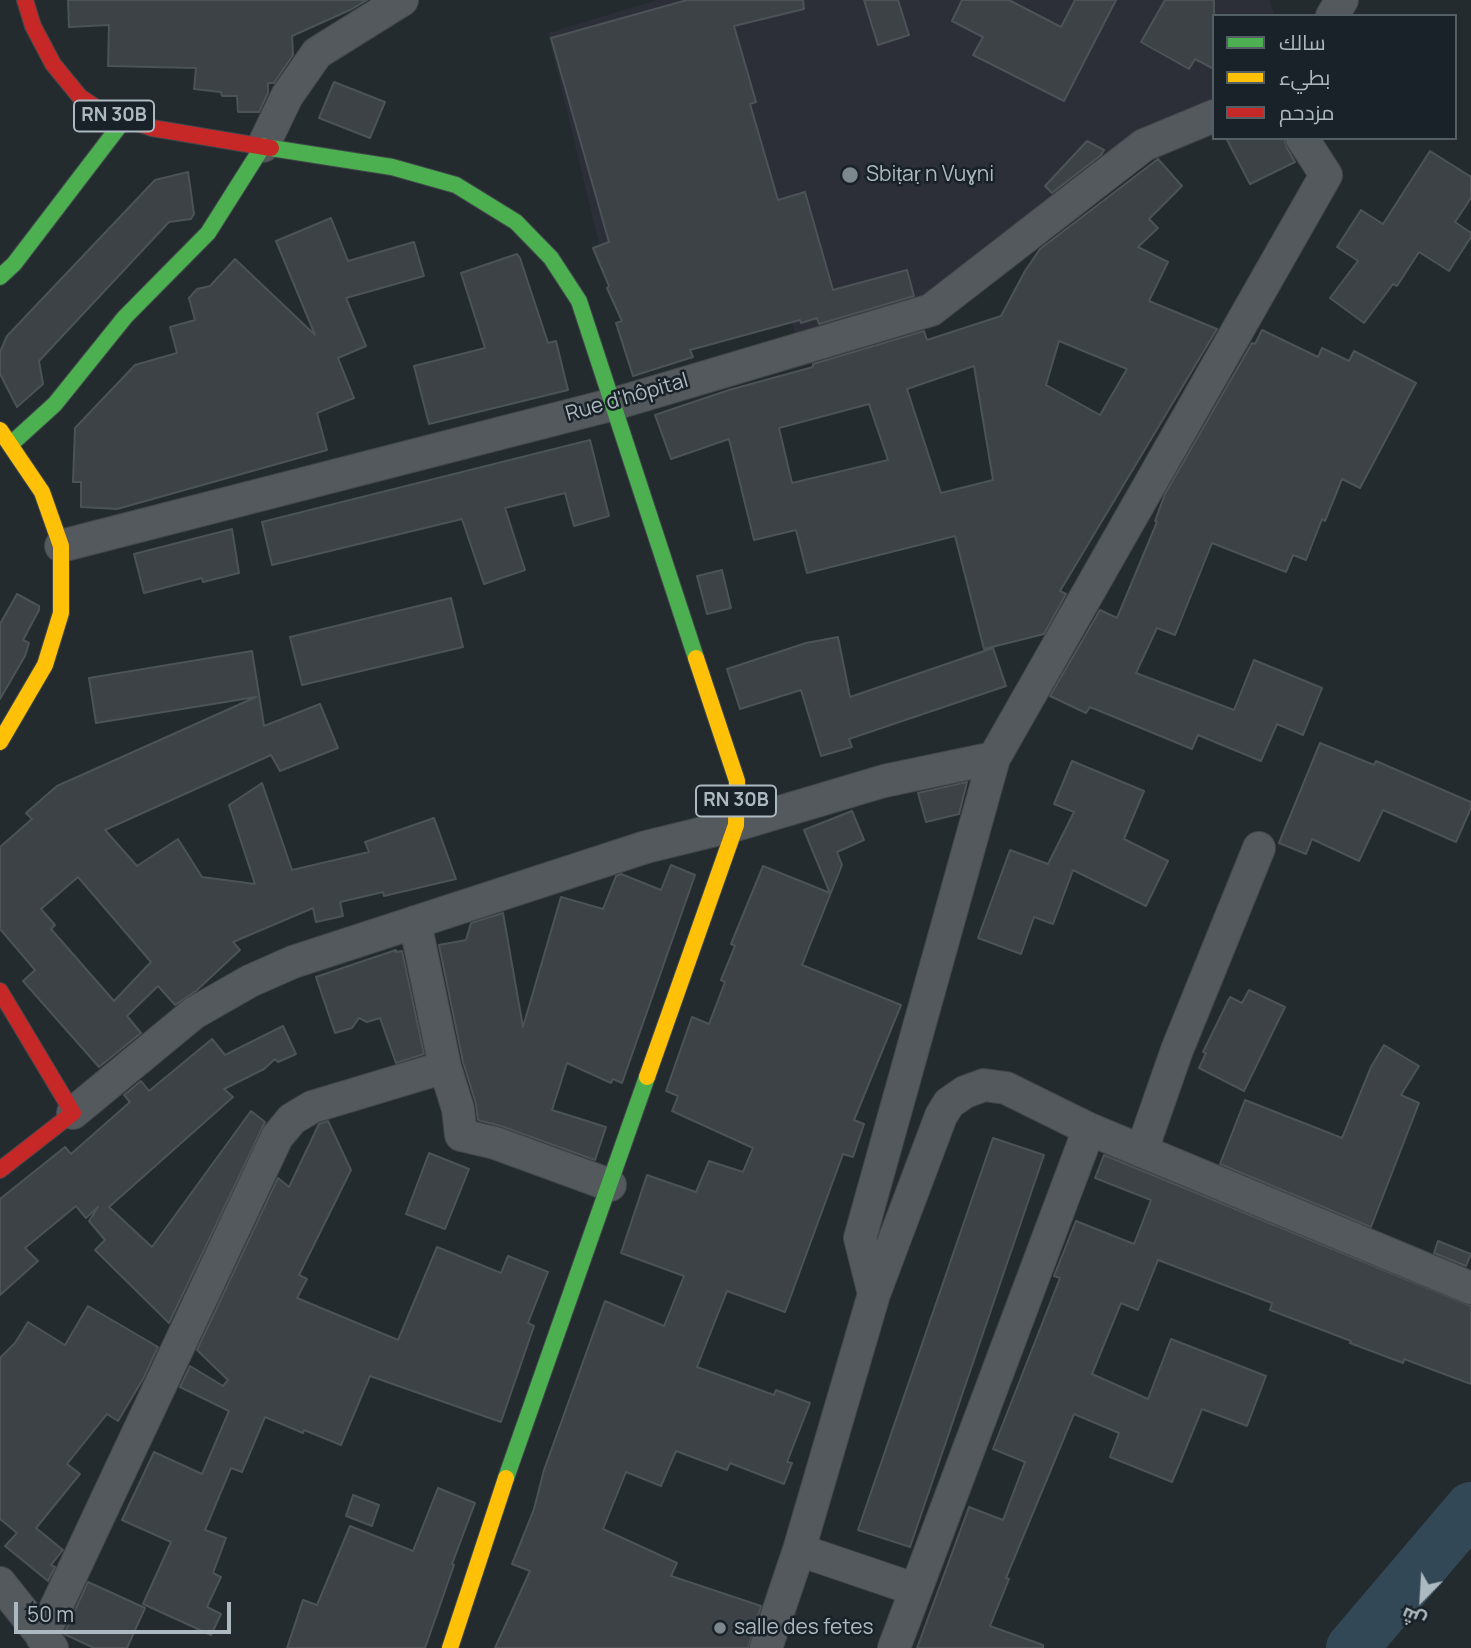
<!DOCTYPE html>
<meta charset="utf-8">
<style>
body{margin:0}
#map{position:relative;width:1471px;height:1648px;overflow:hidden;background:#242b2f;font-family:Manrope,Cairo,sans-serif}
canvas{display:block}
.legend{position:absolute;left:1212px;top:14px;width:245px;height:126px;box-sizing:border-box;background:#192228;border:2px solid #545e65;margin:0;padding:9px 12px;list-style:none;font-size:21px;color:#adb9c1}
.legend li{display:flex;align-items:center;gap:14px;height:35px}
.legend b{width:35px;border:2px solid #545e65}
.north{position:absolute;left:1387px;top:1564px;width:70px;height:70px;-webkit-text-stroke:5px #192228;paint-order:stroke;rotate:204deg;font-size:19px;font-weight:700;line-height:28px;text-align:center;color:#adb9c1}
.north::after{content:'';display:block;margin:auto;width:24px;height:32px;background:#adb9c1;clip-path:polygon(50% 0,100% 100%,50% 72%,0 100%)}
.scale{position:absolute;left:14px;top:1602px;width:217px;height:32px;box-sizing:border-box;border:4px solid #adb9c1;border-top:0;padding-left:9px;font-size:21px;line-height:24px;white-space:nowrap;color:#adb9c1;-webkit-text-stroke:5px #192228;paint-order:stroke}
</style>
<div id="map">
<canvas width="1471" height="1648"></canvas>
<ul class="legend">
<li><b style="height:9px;background:#4caf50"></b>سالك</li>
<li><b style="height:9px;background:#ffc107"></b>بطيء</li>
<li><b style="height:9px;background:#c62828"></b>مزدحم</li>
</ul>
<div class="north">ش</div>
<div class="scale">50 m</div>
</div>
<script>
const ctx = document.querySelector('canvas').getContext('2d');
ctx.lineJoin = 'round';
function fillPath(path, color) {
  ctx.fillStyle = color;
  ctx.fill(path, 'evenodd');
}
function shape(rows) {
  const path = new Path2D();
  for (const r of rows) {
    path.moveTo(r[0], r[1]);
    for (let i = 2; i < r.length; i += 2) path.lineTo(r[i], r[i + 1]);
  }
  return path;
}
function trace(path, color, width, dash) {
  ctx.strokeStyle = color;
  ctx.lineWidth = width;
  ctx.lineCap = dash ? 'butt' : 'round';
  ctx.setLineDash(dash || []);
  ctx.stroke(path);
}
function label(font, color, halo, rows, align = 'center') {
  ctx.font = font + ' Manrope,sans-serif';
  ctx.lineWidth = 5;
  ctx.setLineDash([]);
  ctx.textBaseline = 'middle';
  ctx.strokeStyle = halo;
  ctx.fillStyle = color;
  for (const [text, x, y, turn = 0] of rows) {
    ctx.save();
    ctx.translate(x, y);
    ctx.rotate((+turn || 0) * Math.PI / 180);
    ctx.textAlign = isNaN(turn) ? turn : align;
    if (halo) ctx.strokeText(text, 0, 0);
    ctx.fillText(text, 0, 0);
    ctx.restore();
  }
}
fillPath(shape([
 [657,0,1269,0,1275,16,1214,16,1214,115,930,313,800,353,762,207,600,248,548,33]
]), '#2c2e38');
trace(shape([
 [1352,1648,1471,1508]
]), '#334856', 52);
const building = shape([
 [68,0,367,0,352,9,292,36,293,55,274,83,268,83,268,93,259,112,238,112,237,96,222,96,221,92,194,89,196,68,108,66,109,25,69,27,68,0],
 [687,0,803,0,804,9,734,26,756,102,750,104,778,200,805,192,833,290,907,270,914,296,819,324,817,318,801,323,800,320,690,350,693,357,633,376,616,323,622,321,607,288,609,286,593,248,609,242,551,38,687,0],
 [864,0,898,0,909,35,878,45,864,0],
 [962,0,1009,0,1061,27,1075,0,1116,0,1064,101,973,55,983,37,952,21,962,0],
 [1165,0,1214,0,1214,69,1195,59,1189,69,1141,42,1165,0],
 [334,82,385,102,370,138,319,118,334,82],
 [1226,138,1284,138,1287,148,1295,162,1250,184,1226,138],
 [1087,141,1104,150,1101,155,1052,193,1045,186,1087,141],
 [1430,151,1471,177,1471,198,1455,222,1471,233,1471,237,1449,271,1419,252,1397,286,1393,284,1364,323,1330,298,1358,261,1337,247,1361,210,1383,224,1430,151],
 [1158,159,1182,186,1149,219,1158,228,1138,247,1168,262,1149,301,1217,329,1060,591,1066,594,1044,634,984,649,955,536,807,573,796,530,754,540,729,439,671,459,655,415,729,390,813,367,813,364,924,331,927,340,1001,316,1025,271,1040,249,1158,159],
 [1059,341,1127,369,1100,415,1046,385,1059,341],
 [974,366,993,480,941,493,907,389,974,366],
 [869,404,888,460,792,483,779,428,869,404],
 [188,172,194,214,191,219,169,222,39,361,43,384,17,407,0,374,0,352,7,336,155,180,188,172],
 [331,218,348,261,414,242,424,276,346,298,366,346,338,358,354,398,317,413,327,450,117,509,81,507,81,482,73,482,75,428,135,365,177,353,170,327,195,320,189,298,197,289,210,286,235,259,315,335,276,241,331,218],
 [517,254,520,258,548,343,556,341,568,390,429,424,414,366,485,348,461,273,517,254],
 [1262,330,1318,357,1322,348,1349,361,1354,351,1416,383,1360,488,1342,479,1325,521,1322,519,1306,560,1293,555,1286,572,1212,543,1175,635,1157,628,1136,673,1234,710,1254,660,1322,688,1303,735,1277,724,1261,761,1198,735,1192,749,1090,707,1086,713,1050,696,1100,610,1117,618,1157,522,1155,521,1165,494,1252,343,1255,344,1262,330],
 [590,440,609,516,574,526,565,493,505,508,525,570,484,584,462,519,272,565,262,522,590,440],
 [232,529,239,573,203,582,202,578,144,593,134,554,232,529],
 [722,570,731,608,707,614,697,576,722,570],
 [17,594,39,606,39,610,23,640,29,643,25,656,0,699,0,624,17,594],
 [451,598,463,647,302,685,290,637,451,598],
 [838,637,850,697,993,648,1006,686,849,739,852,747,821,756,801,690,740,709,727,669,806,643,838,637],
 [252,651,264,726,320,704,338,748,280,771,271,755,105,830,137,866,178,839,202,877,255,884,229,805,262,783,292,870,369,852,365,842,434,818,456,879,384,896,383,892,340,902,343,916,316,922,313,908,233,942,240,950,196,991,175,1005,158,986,127,1016,141,1033,99,1067,23,981,35,970,0,929,0,847,32,819,26,813,57,786,256,697,96,723,89,678,252,651],
 [78,877,151,962,114,1001,51,929,55,925,41,909,78,877],
 [1320,743,1374,765,1376,761,1471,802,1471,808,1456,842,1383,810,1359,861,1312,839,1306,854,1279,843,1320,743],
 [1072,761,1144,791,1124,839,1168,861,1146,906,1073,870,1053,924,1034,917,1021,954,978,938,1010,850,1048,864,1074,812,1054,804,1072,761],
 [967,782,959,814,926,822,918,793,967,782],
 [852,811,864,840,837,852,842,865,802,965,901,1005,854,1120,864,1124,853,1157,843,1154,785,1312,727,1291,697,1367,774,1395,776,1390,810,1403,787,1462,792,1463,784,1484,730,1463,727,1470,676,1451,661,1486,626,1472,603,1529,677,1563,671,1576,761,1606,748,1648,495,1648,530,1571,512,1564,534,1509,544,1470,605,1301,664,1326,684,1276,621,1253,647,1175,696,1192,709,1161,743,1172,753,1148,672,1111,678,1096,666,1091,692,1017,709,1024,725,982,721,980,735,946,731,944,763,866,830,893,804,830,852,811],
 [671,865,695,875,622,1083,613,1079,611,1083,567,1063,552,1110,606,1127,595,1160,501,1126,478,1120,476,1104,463,1062,439,945,466,940,471,923,503,913,523,1027,561,897,603,909,616,876,621,874,661,890,671,865],
 [396,950,396,952,402,951,424,1054,396,1063,380,1018,367,1022,359,1018,352,1028,335,1033,316,977,396,950],
 [1249,990,1285,1007,1244,1091,1199,1068,1206,1053,1203,1052,1230,997,1242,1003,1249,990],
 [283,1026,296,1054,278,1062,275,1059,264,1069,224,1089,233,1097,109,1207,152,1247,251,1111,265,1122,169,1323,95,1250,105,1240,89,1221,98,1207,86,1218,76,1206,25,1248,38,1261,0,1295,0,1199,65,1147,71,1154,130,1102,124,1095,141,1081,149,1091,212,1039,225,1055,283,1026],
 [1384,1045,1419,1066,1401,1095,1419,1103,1371,1227,1220,1164,1245,1100,1342,1138,1371,1067,1384,1045],
 [328,1121,351,1170,299,1275,307,1279,297,1298,398,1340,437,1247,501,1273,508,1256,548,1272,528,1323,534,1326,501,1422,370,1376,341,1445,304,1430,303,1433,265,1417,242,1472,231,1468,205,1530,226,1538,213,1573,221,1577,207,1607,221,1614,211,1635,143,1604,171,1542,122,1520,154,1452,202,1474,229,1411,180,1387,190,1366,223,1386,228,1380,197,1350,278,1178,289,1187,319,1124,328,1121],
 [993,1138,1044,1155,910,1547,858,1530,993,1138],
 [429,1153,469,1169,445,1229,406,1214,429,1153],
 [1104,1155,1471,1306,1471,1384,1404,1359,1403,1363,1350,1343,1351,1341,1270,1310,1272,1303,1158,1260,1138,1310,1121,1303,1092,1374,1148,1399,1171,1339,1266,1376,1247,1426,1202,1409,1172,1482,1110,1457,1119,1433,1074,1414,1006,1578,1009,1579,990,1626,1043,1645,1043,1648,917,1648,969,1507,1003,1520,1025,1462,993,1449,1060,1278,1054,1276,1076,1221,1134,1244,1151,1200,1095,1178,1104,1155],
 [1438,1241,1471,1254,1466,1266,1434,1253,1438,1241],
 [88,1306,158,1347,143,1379,118,1421,107,1414,67,1464,80,1474,36,1528,63,1550,51,1565,55,1567,48,1581,5,1546,17,1533,0,1519,0,1358,15,1343,28,1322,65,1345,88,1306],
 [438,1488,475,1503,452,1564,454,1565,425,1648,287,1648,303,1600,317,1605,350,1526,413,1551,438,1488],
 [353,1495,379,1505,372,1526,346,1516,353,1495],
 [88,1582,145,1608,127,1648,94,1648,64,1634,88,1582]
]);
fillPath(building, '#3c4246');
trace(building, '#4c5357', 2);
const street = shape([
 [1332,16,1342,0],
 [263,146,287,96,317,53,402,0],
 [61,546,614,404,931,310,1144,145,1214,116],
 [994,758,1326,175,1302,138],
 [415,922,445,1067],
 [73,1113,194,1013,250,981,293,962,646,847,736,825,884,781,994,758,860,1238,874,1294,799,1550,766,1648],
 [1089,1129,1471,1288],
 [1142,1150,1177,1050,1259,848],
 [874,1294,941,1116,949,1103,965,1092,984,1085,1006,1088,1089,1129,894,1648],
 [799,1550,914,1589],
 [0,1583,52,1648],
 [42,1637,277,1137,292,1119,312,1107,445,1067,458,1109,461,1135,495,1143,610,1185]
]);
const fast = shape([
 [271,148,392,167,456,185,516,222,551,258,579,301,696,658],
 [0,277,14,264,124,120],
 [11,444,55,404,125,317,208,233,263,146],
 [506,1478,647,1077]
]);
const slow = shape([
 [0,430,42,492,61,546,61,613,45,665,0,742],
 [647,1077,736,825,737,781,696,658],
 [450,1648,506,1478]
]);
const jam = shape([
 [25,0,33,26,53,64,80,97,101,111,152,128,271,148],
 [0,991,73,1113,0,1170]
]);
trace(street, '#42474a', 34);
trace(fast, '#41484c', 18);
trace(slow, '#41484c', 18);
trace(jam, '#41484c', 18);
trace(street, '#54595d', 32);
trace(fast, '#4caf50', 16);
trace(slow, '#ffc107', 16);
trace(jam, '#c62828', 16);
for (const [x, y, r, color] of [
 [850,175,9,"#7d878e"],
 [720,1628,7,"#7d878e"]
]) {
  const dot = new Path2D();
  dot.arc(x, y, r, 0, 2 * Math.PI);
  ctx.fillStyle = color;
  ctx.fill(dot);
  trace(dot, '#192228', 2.5);
}
for (const [x, y, w] of [
 [114,116,80],
 [736,801,80]
]) {
  const box = new Path2D();
  box.roundRect(x - w / 2, y - 15.5, w, 31, 5);
  ctx.fillStyle = '#192228';
  ctx.fill(box);
  trace(box, '#adb9c1', 2);
}
label('bold 19px', '#adb9c1', null, [
 ["RN 30B",114,116],
 ["RN 30B",736,801]
]);
label('21px', '#adb9c1', '#192228', [
 ["Sbiṭaṛ n Vuɣni",866,175],
 ["salle des fetes",734,1628]
], 'left');
label('21px', '#adb9c1', '#192228', [
 ["Rue d'hôpital",627,398,-16]
]);
</script>
